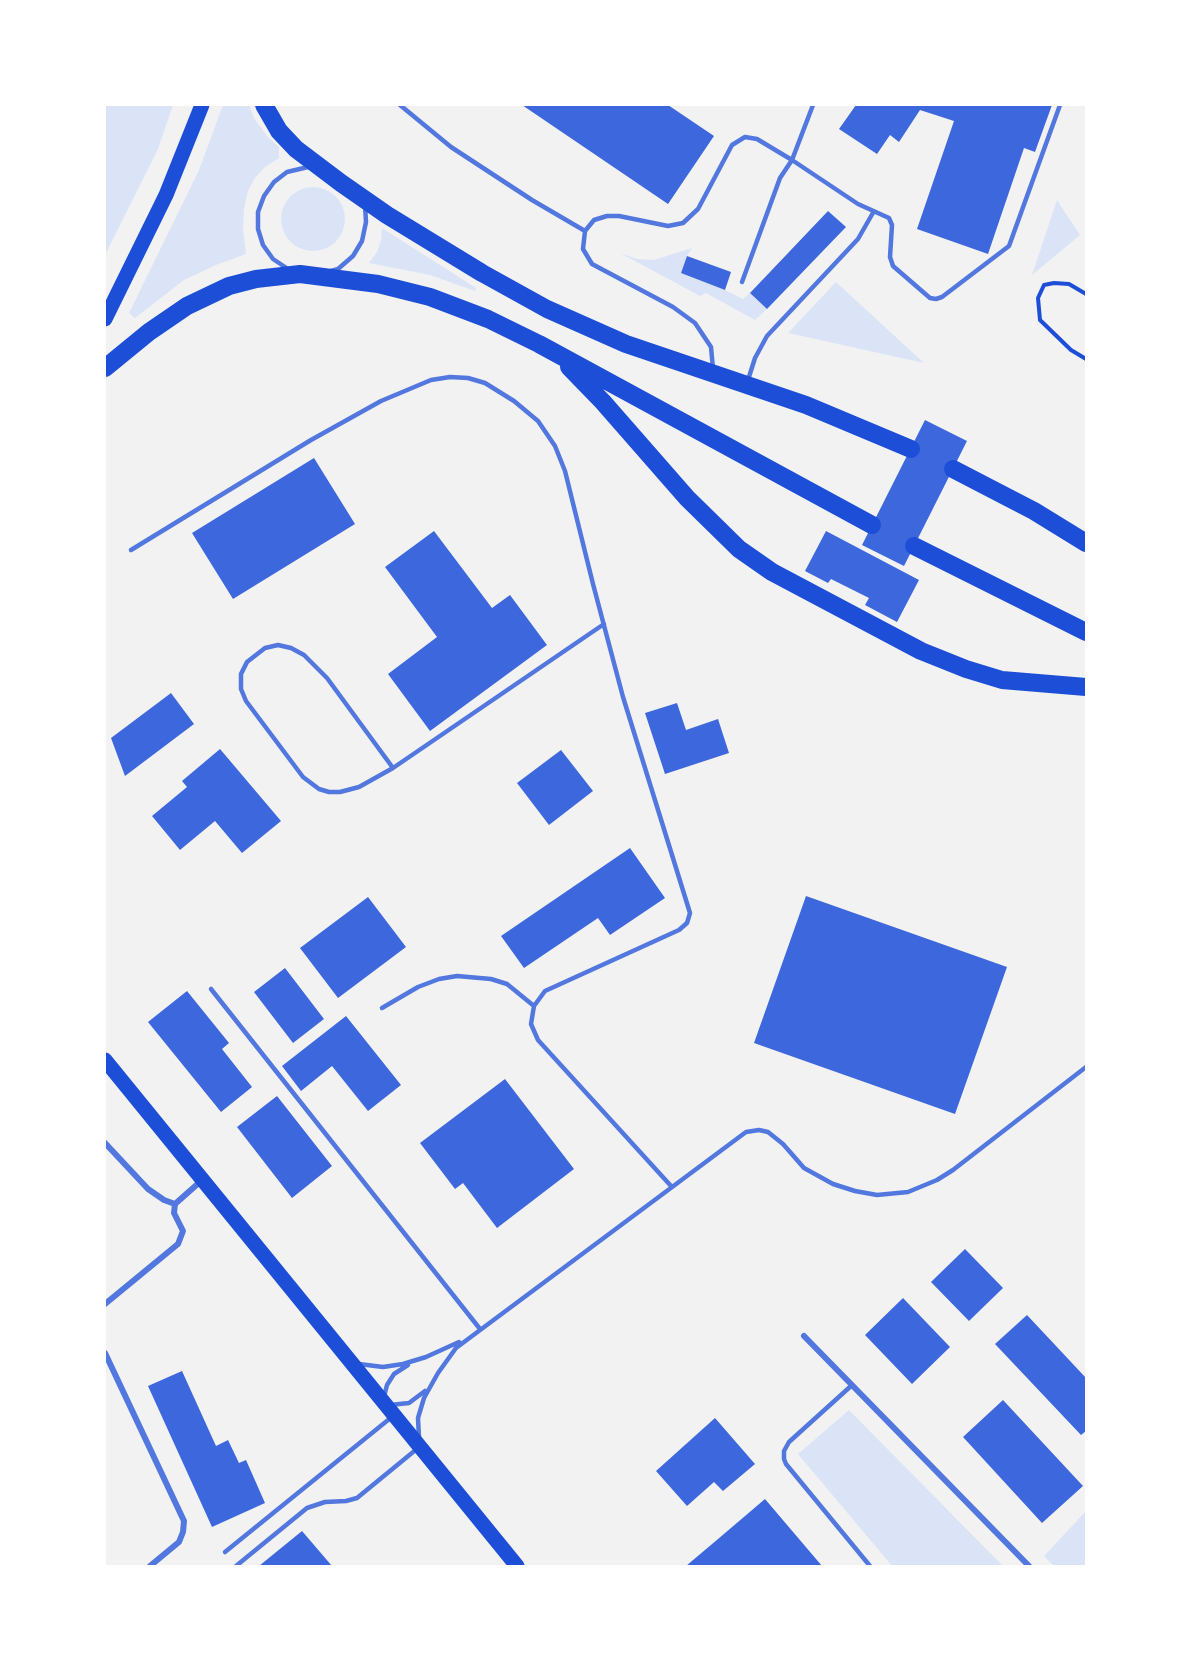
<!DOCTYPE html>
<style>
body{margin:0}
#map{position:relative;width:1191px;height:1671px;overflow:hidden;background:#f2f2f2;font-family:Karla,sans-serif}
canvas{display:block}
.frame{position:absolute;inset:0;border:106px solid #fff;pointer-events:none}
</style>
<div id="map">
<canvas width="1191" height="1671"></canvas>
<div class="frame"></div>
</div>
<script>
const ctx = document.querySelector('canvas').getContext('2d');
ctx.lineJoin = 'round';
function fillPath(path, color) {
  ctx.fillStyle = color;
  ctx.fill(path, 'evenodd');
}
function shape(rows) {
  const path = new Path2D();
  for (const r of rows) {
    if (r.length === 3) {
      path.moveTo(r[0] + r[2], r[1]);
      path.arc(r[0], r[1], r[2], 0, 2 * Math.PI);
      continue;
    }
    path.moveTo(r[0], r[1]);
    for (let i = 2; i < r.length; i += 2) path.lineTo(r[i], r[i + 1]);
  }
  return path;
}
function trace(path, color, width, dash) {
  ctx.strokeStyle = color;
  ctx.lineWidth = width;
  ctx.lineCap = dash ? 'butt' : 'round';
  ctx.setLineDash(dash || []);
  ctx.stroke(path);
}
fillPath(shape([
 [105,105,173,105,158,149,105,255],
 [223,105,249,105,254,118,267,136,279,147,279,158,265,167,254,179,248,191,244,209,243,229,246,254,216,265,184,280,135,318,129,313,199,170],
 [313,219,32],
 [1057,200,1080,235,1032,275],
 [382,228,476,288,475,291,430,275,369,263,377,252,381,240],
 [692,248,687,256,681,273,725,290,743,299,750,293,767,309,755,320,706,293,700,296,620,253,637,259,654,260],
 [836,282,924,363,788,333],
 [849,1410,1003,1566,892,1566,798,1454],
 [1086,1511,1086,1566,1054,1566,1044,1556]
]), '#dbe4f7');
fillPath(shape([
 [522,105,668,105,714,136,668,204],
 [856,105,1052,105,1035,152,1024,148,988,254,917,229,954,121,920,110,899,142,890,135,877,154,839,129],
 [828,211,846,227,767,309,750,293],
 [687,256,731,272,725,290,681,273],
 [925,420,967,441,904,566,862,545],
 [314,458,355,524,233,599,192,533],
 [434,531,492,608,510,595,547,645,430,731,388,674,437,637,385,567],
 [826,531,919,580,897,622,865,605,869,598,831,579,828,583,805,571],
 [171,693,194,724,125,776,111,738],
 [677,703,686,730,718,719,729,753,665,774,645,713],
 [220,749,281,821,242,853,215,821,180,850,152,816,187,787,182,781],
 [561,750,593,791,549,825,517,783],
 [630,848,665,898,610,935,598,918,524,968,501,936],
 [806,896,1007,967,955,1114,754,1043],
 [368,897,406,947,338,998,300,948],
 [285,968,324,1019,293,1043,254,992],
 [187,991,229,1043,222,1049,252,1087,221,1112,148,1022],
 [346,1016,401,1085,368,1111,332,1066,301,1091,282,1066],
 [505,1079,574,1169,497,1228,463,1183,455,1189,420,1143],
 [277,1096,332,1166,292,1198,237,1127],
 [965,1249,1003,1288,969,1321,931,1282],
 [903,1298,950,1347,912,1384,865,1335],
 [1027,1315,1086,1378,1086,1431,1081,1435,995,1344],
 [182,1371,216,1446,228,1440,239,1463,246,1460,265,1503,212,1527,148,1386],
 [1003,1400,1083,1486,1042,1523,963,1437],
 [715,1418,755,1464,723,1491,714,1482,687,1506,656,1471],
 [765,1499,822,1566,686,1566,718,1539],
 [302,1531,332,1566,259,1566]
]), '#3d67dc');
trace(shape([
 [1086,294,1069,284,1054,283,1044,285,1038,298,1040,320,1071,350,1086,359]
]), '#1d4ed8', 4);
trace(shape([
 [400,105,451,147,532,200,585,231],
 [813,105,792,160,858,204,889,218,892,225,890,257,893,266,930,298,936,299,942,297,1009,246,1060,105],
 [288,269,273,259,263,245,258,229,258,212,264,196,274,182,287,172,308,167],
 [331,271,338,269,353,256,362,241,366,222,365,205],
 [713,369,711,347,695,323,673,307,592,264,583,249,585,231,594,220,607,216,619,216,668,226,683,223,698,209,732,145,745,137,757,139,792,160,780,178,742,282],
 [748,380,755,358,767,336,858,239,874,211],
 [131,550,311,440,381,401,431,380,450,377,468,378,485,383,514,401,538,421,555,446,565,471,593,584,623,697,690,913,687,923,679,930,545,991,534,1006,531,1024,538,1040,671,1186],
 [393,768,327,678,304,655,291,648,278,645,265,648,247,662,241,674,241,689,246,701,303,777,319,789,329,792,340,792,359,787,393,768,604,624],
 [211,989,480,1329],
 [382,1008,418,987,439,979,457,976,491,979,507,984,534,1006],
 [359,1364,383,1367,403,1364,426,1357,459,1342],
 [851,1386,789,1442,784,1451,784,1459,786,1464,870,1566],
 [384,1397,387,1385,394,1374,408,1365],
 [390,1405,409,1403,425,1391],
 [419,1438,418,1418,424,1398,438,1373,456,1348,746,1132,759,1130,768,1132,783,1144,804,1168,833,1184,855,1191,877,1195,908,1192,937,1180,953,1170,1086,1067],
 [225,1552,393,1416],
 [236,1566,307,1508,325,1502,346,1501,357,1498,418,1448]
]), '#5277de', 4.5);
trace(shape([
 [105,1143,148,1189,164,1200,175,1204],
 [105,1304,178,1244,183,1231,174,1213,175,1204,201,1181],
 [804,1336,1029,1566],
 [105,1353,184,1521,183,1532,179,1542,150,1566]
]), '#5277de', 6);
trace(shape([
 [105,319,166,195,202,105],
 [105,1060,517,1566]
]), '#1d4ed8', 15);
trace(shape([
 [264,105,279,131,296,149,341,183,387,215,482,273,547,309,626,344,806,405,911,449],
 [569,367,603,402,687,498,739,549,772,572,921,651,966,669,1002,680,1086,687],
 [105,368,149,332,187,306,229,286,256,279,300,274,378,284,430,297,488,319,539,344,872,525],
 [953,469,1034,511,1086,543],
 [914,546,1086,632]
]), '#1d4ed8', 18);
</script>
